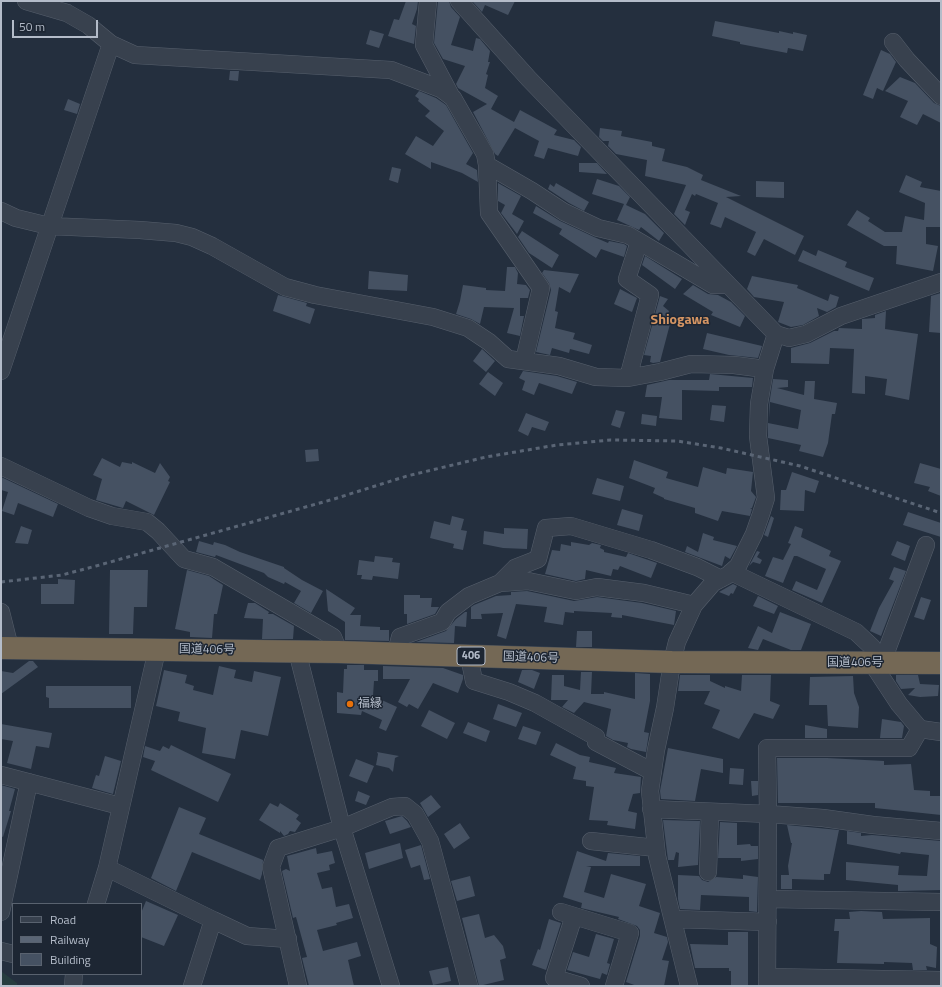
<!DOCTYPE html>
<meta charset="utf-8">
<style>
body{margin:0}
#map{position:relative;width:942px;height:987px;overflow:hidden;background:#242f3e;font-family:"Titillium Web",sans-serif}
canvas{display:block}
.frame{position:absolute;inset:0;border:2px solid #b4bcc9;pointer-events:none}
.legend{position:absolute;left:12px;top:903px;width:130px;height:72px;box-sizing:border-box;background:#1d2633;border:1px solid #59626f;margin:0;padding:5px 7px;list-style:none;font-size:12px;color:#b4bcc9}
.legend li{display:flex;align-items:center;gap:8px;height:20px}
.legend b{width:20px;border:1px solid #59626f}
.scale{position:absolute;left:12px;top:20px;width:86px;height:18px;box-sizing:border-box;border:2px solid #b4bcc9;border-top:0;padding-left:5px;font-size:12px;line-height:14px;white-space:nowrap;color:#b4bcc9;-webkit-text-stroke:3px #1d2633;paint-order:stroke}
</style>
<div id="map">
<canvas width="942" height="987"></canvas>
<div class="frame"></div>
<ul class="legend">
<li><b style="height:5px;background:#38414e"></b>Road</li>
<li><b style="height:5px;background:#5a6575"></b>Railway</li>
<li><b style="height:11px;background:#455162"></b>Building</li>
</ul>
<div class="scale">50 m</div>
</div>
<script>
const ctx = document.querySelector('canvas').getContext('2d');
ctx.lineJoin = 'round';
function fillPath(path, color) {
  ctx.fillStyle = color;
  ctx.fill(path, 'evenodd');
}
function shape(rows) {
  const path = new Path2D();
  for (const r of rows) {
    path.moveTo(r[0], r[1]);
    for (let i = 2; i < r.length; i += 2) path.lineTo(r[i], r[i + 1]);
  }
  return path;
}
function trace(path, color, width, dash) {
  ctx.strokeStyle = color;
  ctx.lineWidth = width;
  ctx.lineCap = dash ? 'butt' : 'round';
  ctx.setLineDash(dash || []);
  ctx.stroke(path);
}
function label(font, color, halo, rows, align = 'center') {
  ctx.font = font + ' "Titillium Web","Noto Sans JP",sans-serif';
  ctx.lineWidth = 3;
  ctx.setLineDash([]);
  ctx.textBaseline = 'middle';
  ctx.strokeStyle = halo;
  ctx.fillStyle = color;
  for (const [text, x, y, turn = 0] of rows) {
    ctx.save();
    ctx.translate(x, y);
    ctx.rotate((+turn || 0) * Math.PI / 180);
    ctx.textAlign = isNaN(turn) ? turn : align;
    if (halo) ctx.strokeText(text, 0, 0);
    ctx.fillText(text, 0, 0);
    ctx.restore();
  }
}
fillPath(shape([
 [1,971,17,983,17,986,1,986]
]), '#263c3f');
fillPath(shape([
 [406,1,418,1,417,9,412,24,416,26,414,44,388,36,394,19,399,20],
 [438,1,449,1,451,7,460,17,451,45,473,51,476,38,480,39,490,51,488,62,490,62,486,74,488,75,485,88,498,96,491,109,514,122,520,110,557,130,554,135,574,140,581,147,578,156,548,148,544,159,534,156,539,141,515,128,498,156,495,154,473,112,487,104,458,88,456,84,465,66,443,59,434,43],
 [472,1,515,1,508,15,485,5,482,12],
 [715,21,779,33,779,31,793,34,793,32,807,35,803,51,788,48,787,53,740,44,740,42,712,36],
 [370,30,384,34,379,48,366,44],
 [881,50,890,54,896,62,883,91,877,88,873,99,863,95],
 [230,71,239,71,238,81,229,80],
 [900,77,915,83,934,103,941,106,941,123,923,114,917,125,900,117,908,101,885,91],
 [419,91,436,98,446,105,473,153,466,164,477,170,478,182,462,173,431,162,431,169,405,154,416,136,433,146,444,131,425,116,430,111,418,101,419,99,415,96],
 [68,99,80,104,77,114,64,110],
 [600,128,622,131,621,136,652,142,652,146,665,149,662,161,687,167,703,175,701,180,741,196,726,197,804,236,795,255,764,239,755,256,747,252,756,232,725,217,721,228,710,224,718,203,696,194,695,196,692,194,685,210,690,212,685,225,674,214,686,185,645,176,647,160,616,154,608,146,609,141,603,141,599,137],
 [579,163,597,163,607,174,579,172],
 [392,167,401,169,398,183,389,180],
 [906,175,922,182,920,187,941,191,941,227,926,227,926,244,938,246,933,271,896,264,897,246,884,246,847,225,857,210,870,218,868,221,885,232,902,232,905,216,924,220,925,203,899,192],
 [597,179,619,186,630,197,626,205,645,214,664,233,659,241,641,227,639,230,617,220,624,204,592,194],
 [756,181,784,182,784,198,756,197],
 [498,183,521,196,512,214,524,221,517,234,501,213,505,205,498,201],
 [556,183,589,202,584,211,569,203,548,189,550,184,554,187],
 [536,206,560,221,594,237,608,243,609,241,624,244,627,246,624,257,601,249,596,258,559,234,562,229,533,213],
 [522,231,559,255,552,268,529,253,518,237],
 [803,250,816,256,818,250,847,262,845,267,874,278,869,291,798,261],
 [645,256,682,279,675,289,642,265],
 [507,267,515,267,518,273,517,284,526,285,530,290,528,298,520,298,520,316,524,316,520,336,507,333,514,308,484,307,480,324,471,319,456,314,460,301,463,285,486,288,486,290,505,291],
 [544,270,579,274,570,293,559,287,555,311,558,312,555,328,575,333,573,339,592,345,589,354,570,349,569,353,552,348,550,355,536,352,551,290,549,283,542,273],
 [369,271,408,275,407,291,368,289],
 [752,276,798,285,797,288,828,301,830,294,839,297,836,307,827,312,817,308,819,316,803,325,791,327,778,322,784,302,754,297,747,289],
 [693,285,708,294,718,295,731,302,745,316,740,327,711,315,713,312,683,294],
 [620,289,637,298,632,312,614,304],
 [941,293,941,333,929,332,931,296],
 [278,295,307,303,306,306,315,309,310,324,273,311],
 [660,296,668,299,663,306,669,311,665,323,670,324,660,362,653,363,650,362,651,356,644,355],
 [886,311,885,329,918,334,909,400,885,395,887,379,865,376,865,394,852,393,854,349,830,348,829,364,791,363,791,348,810,343,834,331,838,331,839,328,862,329,862,319,875,318,875,315],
 [707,333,762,346,758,358,729,355,703,349],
 [482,349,495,361,486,372,473,361],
 [523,371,557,376,577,382,572,394,539,383,534,395,522,390,525,381,519,378],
 [488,372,503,383,495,396,479,384],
 [710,374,753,378,752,387,719,387,719,391,682,390,682,420,659,418,662,397,645,397,647,385,669,380,709,380],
 [773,379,788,380,788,387,777,388,804,395,805,381,815,381,814,399,837,403,835,414,832,414,828,443,823,457,799,451,801,445,768,438,768,423,798,429,801,410,770,402,769,418,769,405],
 [712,405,726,406,724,422,710,420],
 [616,410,625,412,620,428,611,425],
 [526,413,549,422,545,431,532,427,528,436,518,431],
 [642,414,657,416,656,426,641,424],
 [318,449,319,461,306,462,305,450],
 [102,458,120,467,122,462,132,464,132,462,155,473,160,463,170,477,168,481,170,482,154,515,126,501,123,508,96,500,102,479,93,475],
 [634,460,668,472,666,478,698,487,703,467,726,474,727,468,753,472,751,491,756,497,752,508,750,508,752,509,750,516,722,511,718,521,695,513,695,508,664,499,664,498,653,493,655,488,629,478],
 [920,463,941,469,941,496,928,491,930,487,914,483],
 [792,472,819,481,815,493,805,490,804,511,780,510,781,490,786,490],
 [1,477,58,504,53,517,18,503,14,515,2,511,8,492,1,490],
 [597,478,624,486,620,501,592,494],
 [622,509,643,515,639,531,617,525],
 [908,512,941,523,941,537,903,525],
 [452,516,464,519,461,530,467,531,463,550,453,548,454,544,430,538,434,521,450,525],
 [771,516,774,518,768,537,764,535],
 [21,526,32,530,28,544,15,543],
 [795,526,803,529,801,537,831,551,829,556,841,561,822,603,792,590,796,581,817,590,826,569,797,556,794,556,783,583,765,576,773,557,783,560,791,544,788,543],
 [504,528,528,529,527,549,503,548,483,544,484,531,504,534],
 [703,533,714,537,713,540,737,546,730,559,725,556,722,566,685,552,687,546,698,552],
 [199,541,213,545,214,542,225,545,240,552,284,567,284,568,302,580,323,591,311,613,294,603,301,591,285,582,284,584,268,577,264,573,216,555,215,557,196,552],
 [897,541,910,546,905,561,891,555],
 [571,542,589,545,592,543,601,545,600,548,604,550,604,552,626,557,628,553,657,563,651,578,620,566,618,570,613,569,611,576,586,570,585,579,576,581,545,574,552,550,560,551,561,544,571,546],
 [757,551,760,552,757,557,762,560,760,564,753,562,749,566],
 [375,556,393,558,392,562,400,563,398,579,373,576,372,580,361,579,362,575,357,575,359,560,374,562],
 [894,567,906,571,881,636,870,631,879,608,894,581,889,579],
 [110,570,148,570,147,607,134,607,133,634,109,634],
 [187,570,209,576,223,585,217,614,214,614,212,638,190,637,190,632,175,629],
 [58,579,75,580,74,604,41,604,41,584,58,584],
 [733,584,737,586,733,594,731,593,729,596,719,592],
 [326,589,355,608,350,615,361,615,360,626,380,627,380,630,389,630,389,641,345,640,345,622,328,611],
 [527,591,574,601,597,597,642,603,676,611,674,625,622,615,622,618,611,617,612,613,574,611,574,613,565,612,563,625,544,622,547,607,516,604,506,639,497,636,503,613,481,614,482,619,471,619,471,607,474,605,496,596,511,595,511,592],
 [404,595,420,595,420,598,432,598,431,607,439,607,435,614,407,624,407,614,404,614],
 [758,596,778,606,774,614,753,606],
 [921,597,931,600,924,620,914,617],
 [248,603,255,603,269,612,268,614,273,614,294,626,293,639,262,639,263,619,244,618],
 [465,612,467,612,466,627,455,626,454,643,416,642,446,631,456,619],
 [780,612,811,624,801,650,791,650,763,639,758,650,748,648,758,626,772,633],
 [577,631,592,631,592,647,576,647],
 [29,661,33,661,38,667,1,694,1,671,13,673],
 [347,665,364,665,364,670,378,670,378,681,374,681,373,696,397,707,386,731,379,728,382,720,362,711,361,715,337,713,337,692,343,693,344,669,347,669],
 [219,666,236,670,234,678,252,682,254,671,281,677,268,736,241,730,235,759,202,753,206,728,178,721,180,712,156,706,164,670,187,675,185,683,194,686,193,690,213,695],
 [383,666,443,668,463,675,463,679,458,693,433,683,418,709,409,704,407,707,398,702,410,679,383,679],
 [522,670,532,670,540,673,534,689,518,682],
 [581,672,592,672,591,694,604,694,604,692,635,699,635,673,650,674,650,701,644,732,649,733,646,752,631,749,627,747,628,743,613,740,606,736,611,709,584,702,574,713,562,707,568,700,551,700,552,675,564,675,564,686,580,690],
 [680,675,710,675,710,681,725,688,725,686,741,691,742,675,771,675,770,701,780,705,773,719,754,713,739,739,712,728,720,710,704,704,710,691,678,691],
 [896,675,918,675,920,684,939,685,938,696,920,697,908,695,915,688,901,689,896,681],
 [853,676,854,693,859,707,858,728,828,726,827,705,809,705,810,677],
 [46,686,131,686,131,708,49,708,49,698,46,697],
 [498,704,522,713,516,727,493,719],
 [429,710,455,723,447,739,421,726],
 [882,719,901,722,904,726,902,738,880,738],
 [468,722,490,731,486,742,463,733],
 [1,724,52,733,49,748,36,746,31,769,7,763,13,741,1,739],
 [805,725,827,729,827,738,805,738],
 [523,726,541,732,536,745,518,739],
 [556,743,580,755,590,757,589,762,616,768,614,773,641,777,640,793,633,794,628,811,637,813,635,829,607,825,608,821,589,820,594,787,586,786,586,781,573,779,576,767,550,755],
 [171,745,231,774,218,802,151,770,155,761,143,757,145,746,160,751,163,746,169,749],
 [668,748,723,759,723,773,701,769,695,801,661,799,660,791],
 [377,752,399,756,395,758,393,772,389,768,376,765,378,754],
 [105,756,121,761,113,794,92,788,96,775,99,776],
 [777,758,827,758,884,761,884,765,911,764,914,790,930,791,930,796,941,796,941,815,875,808,875,803,778,803],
 [356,759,374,766,367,783,349,776],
 [730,768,744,769,743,785,729,784],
 [751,781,758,781,758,795,752,796],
 [1,785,15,789,9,811,11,811,3,837,1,836],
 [358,791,370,796,366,805,355,801],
 [431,795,441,807,428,817,420,803],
 [270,803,278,807,280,803,299,815,296,819,301,823,295,832,290,831,288,834,284,836,280,831,280,833,259,820],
 [179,807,206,818,199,834,263,860,262,874,260,880,192,852,176,891,151,878],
 [402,816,407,821,411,827,390,834,385,821],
 [663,820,700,821,698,865,678,867,679,853,676,852,674,860,668,860],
 [720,822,737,823,737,845,750,844,751,846,758,846,758,859,741,861,741,858,718,858],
 [460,823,470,838,454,849,444,834],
 [787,825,839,830,830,874,824,874,824,880,792,879,792,889,781,889,781,875,789,875,788,866,792,843,791,843],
 [847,831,861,833,861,836,872,835,941,841,941,890,898,891,898,885,846,880,846,862,899,866,898,875,927,876,929,855,901,852,900,854,847,844],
 [400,843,403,858,369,869,365,853],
 [421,845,430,879,424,880,420,865,411,868,405,850],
 [316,848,317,854,332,851,335,863,329,865,330,870,317,873,322,889,332,887,336,907,349,904,353,918,336,923,337,925,317,930,323,951,357,942,361,956,348,960,354,986,309,986,302,958,307,957,296,917,293,918,282,871,286,869,290,871,287,856],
 [577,851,606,861,608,853,640,856,640,866,586,866,591,867,584,892,604,898,611,874,646,884,639,906,660,913,654,933,667,937,668,942,662,960,669,961,664,986,637,986,626,982,640,936,640,930,637,926,618,919,619,917,581,908,582,903,563,897],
 [678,875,699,876,702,880,708,882,716,877,743,879,743,875,758,877,757,912,749,911,749,897,701,895,700,910,680,909,678,899],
 [470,876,475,896,457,901,451,881],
 [146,901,178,915,164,946,141,937,141,913],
 [861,911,882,912,883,919,930,918,930,944,937,947,936,968,926,966,927,970,913,970,912,963,884,962,884,964,837,963,839,931,834,931,835,919,850,919,849,912],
 [479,914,485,938,494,935,503,946,506,958,500,960,504,980,479,986,462,918],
 [549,919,561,923,546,970,532,965,538,949,540,950],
 [728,932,748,932,748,986,731,986,731,971,729,971,729,968,695,968,690,944,728,945],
 [596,934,614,939,607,963,610,964,607,975,602,973,600,979,567,970,573,952,589,957],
 [448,967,451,981,433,985,429,971]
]), '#455162');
const minor = shape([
 [26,1,67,13,88,25,111,44,135,55,391,70,441,89,453,98,485,154,487,165,532,191,564,212,598,228,628,235,713,285,727,285],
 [428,1,424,45,451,96],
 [459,1,529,79,776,334,789,338,806,334,841,316,941,282],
 [893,42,907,60,941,96],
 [487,165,489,213,541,288,524,361],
 [1,211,16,218,49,226,140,230,176,233,192,237,212,246,285,287,315,295,433,317,468,328,489,342,508,359,559,366,596,377,628,378,660,372,691,364,734,365,765,369],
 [1,371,111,44],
 [628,378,650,295,627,279,639,242],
 [1,466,89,508,112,516,147,522,158,531,184,559,213,567,333,637,339,652],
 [731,572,856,632,872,647,882,663],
 [500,583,515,568,538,559,546,528,571,526,651,550,697,567,721,579],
 [1,612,10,648],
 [297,651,342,828,391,986],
 [396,653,400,637,442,622,448,612,469,596,500,583,528,581,576,591,597,587,644,593,694,605],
 [469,656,474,681,509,692,535,703,596,737,596,742,653,772],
 [872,663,899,704,920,729,941,732],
 [882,663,926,545],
 [920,729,909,748,767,748,768,814,823,818,873,825,941,831],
 [1,775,120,806],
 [651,809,768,814,767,986],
 [591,841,656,848],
 [107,868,213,920],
 [708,872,710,812],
 [769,899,941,902],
 [96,904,107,868,157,650],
 [1,912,29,782],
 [561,912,630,933,614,986],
 [574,916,554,978,581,986],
 [673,919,768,922],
 [1,951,13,954],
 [767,977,940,980],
 [73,986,74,974],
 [192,986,213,920,247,936,288,939],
 [298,986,271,867,278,848,342,828,392,807,405,806,415,814,430,841,469,986],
 [689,986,657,856,650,791,656,750,665,708,672,662,677,642,694,605,713,583,728,575,738,566,754,534,761,514,766,498,758,436,759,404,765,369,776,334]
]);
const highway = shape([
 [1,648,339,652,672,662,941,663]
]);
trace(minor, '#565f6c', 18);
trace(highway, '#434c59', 23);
trace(minor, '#38414e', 17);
trace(highway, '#746855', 22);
trace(shape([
 [1,582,62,575,96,566,334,499,407,476,486,457,557,445,611,440,677,441,721,448,800,466,941,513]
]), '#5a6575', 3, [4, 4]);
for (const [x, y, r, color] of [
 [350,704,4,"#e8710a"]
]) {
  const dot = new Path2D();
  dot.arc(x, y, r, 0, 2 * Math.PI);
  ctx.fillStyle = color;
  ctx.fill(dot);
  trace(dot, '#1d2633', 1.5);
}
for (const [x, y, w] of [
 [471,656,28]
]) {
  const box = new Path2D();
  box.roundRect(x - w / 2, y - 9, w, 18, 3);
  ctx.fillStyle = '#1d2633';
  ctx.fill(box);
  trace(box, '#b4bcc9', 1);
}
label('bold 11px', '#b4bcc9', null, [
 ["406",471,656]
]);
label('12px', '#b4bcc9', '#1d2633', [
 ["国道406号",207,650,1],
 ["国道406号",531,658,2],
 ["国道406号",855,663]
]);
label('12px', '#b4bcc9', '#1d2633', [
 ["福縁",358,704]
], 'left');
label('bold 14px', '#d59563', '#1d2633', [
 ["Shiogawa",680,321]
]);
</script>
